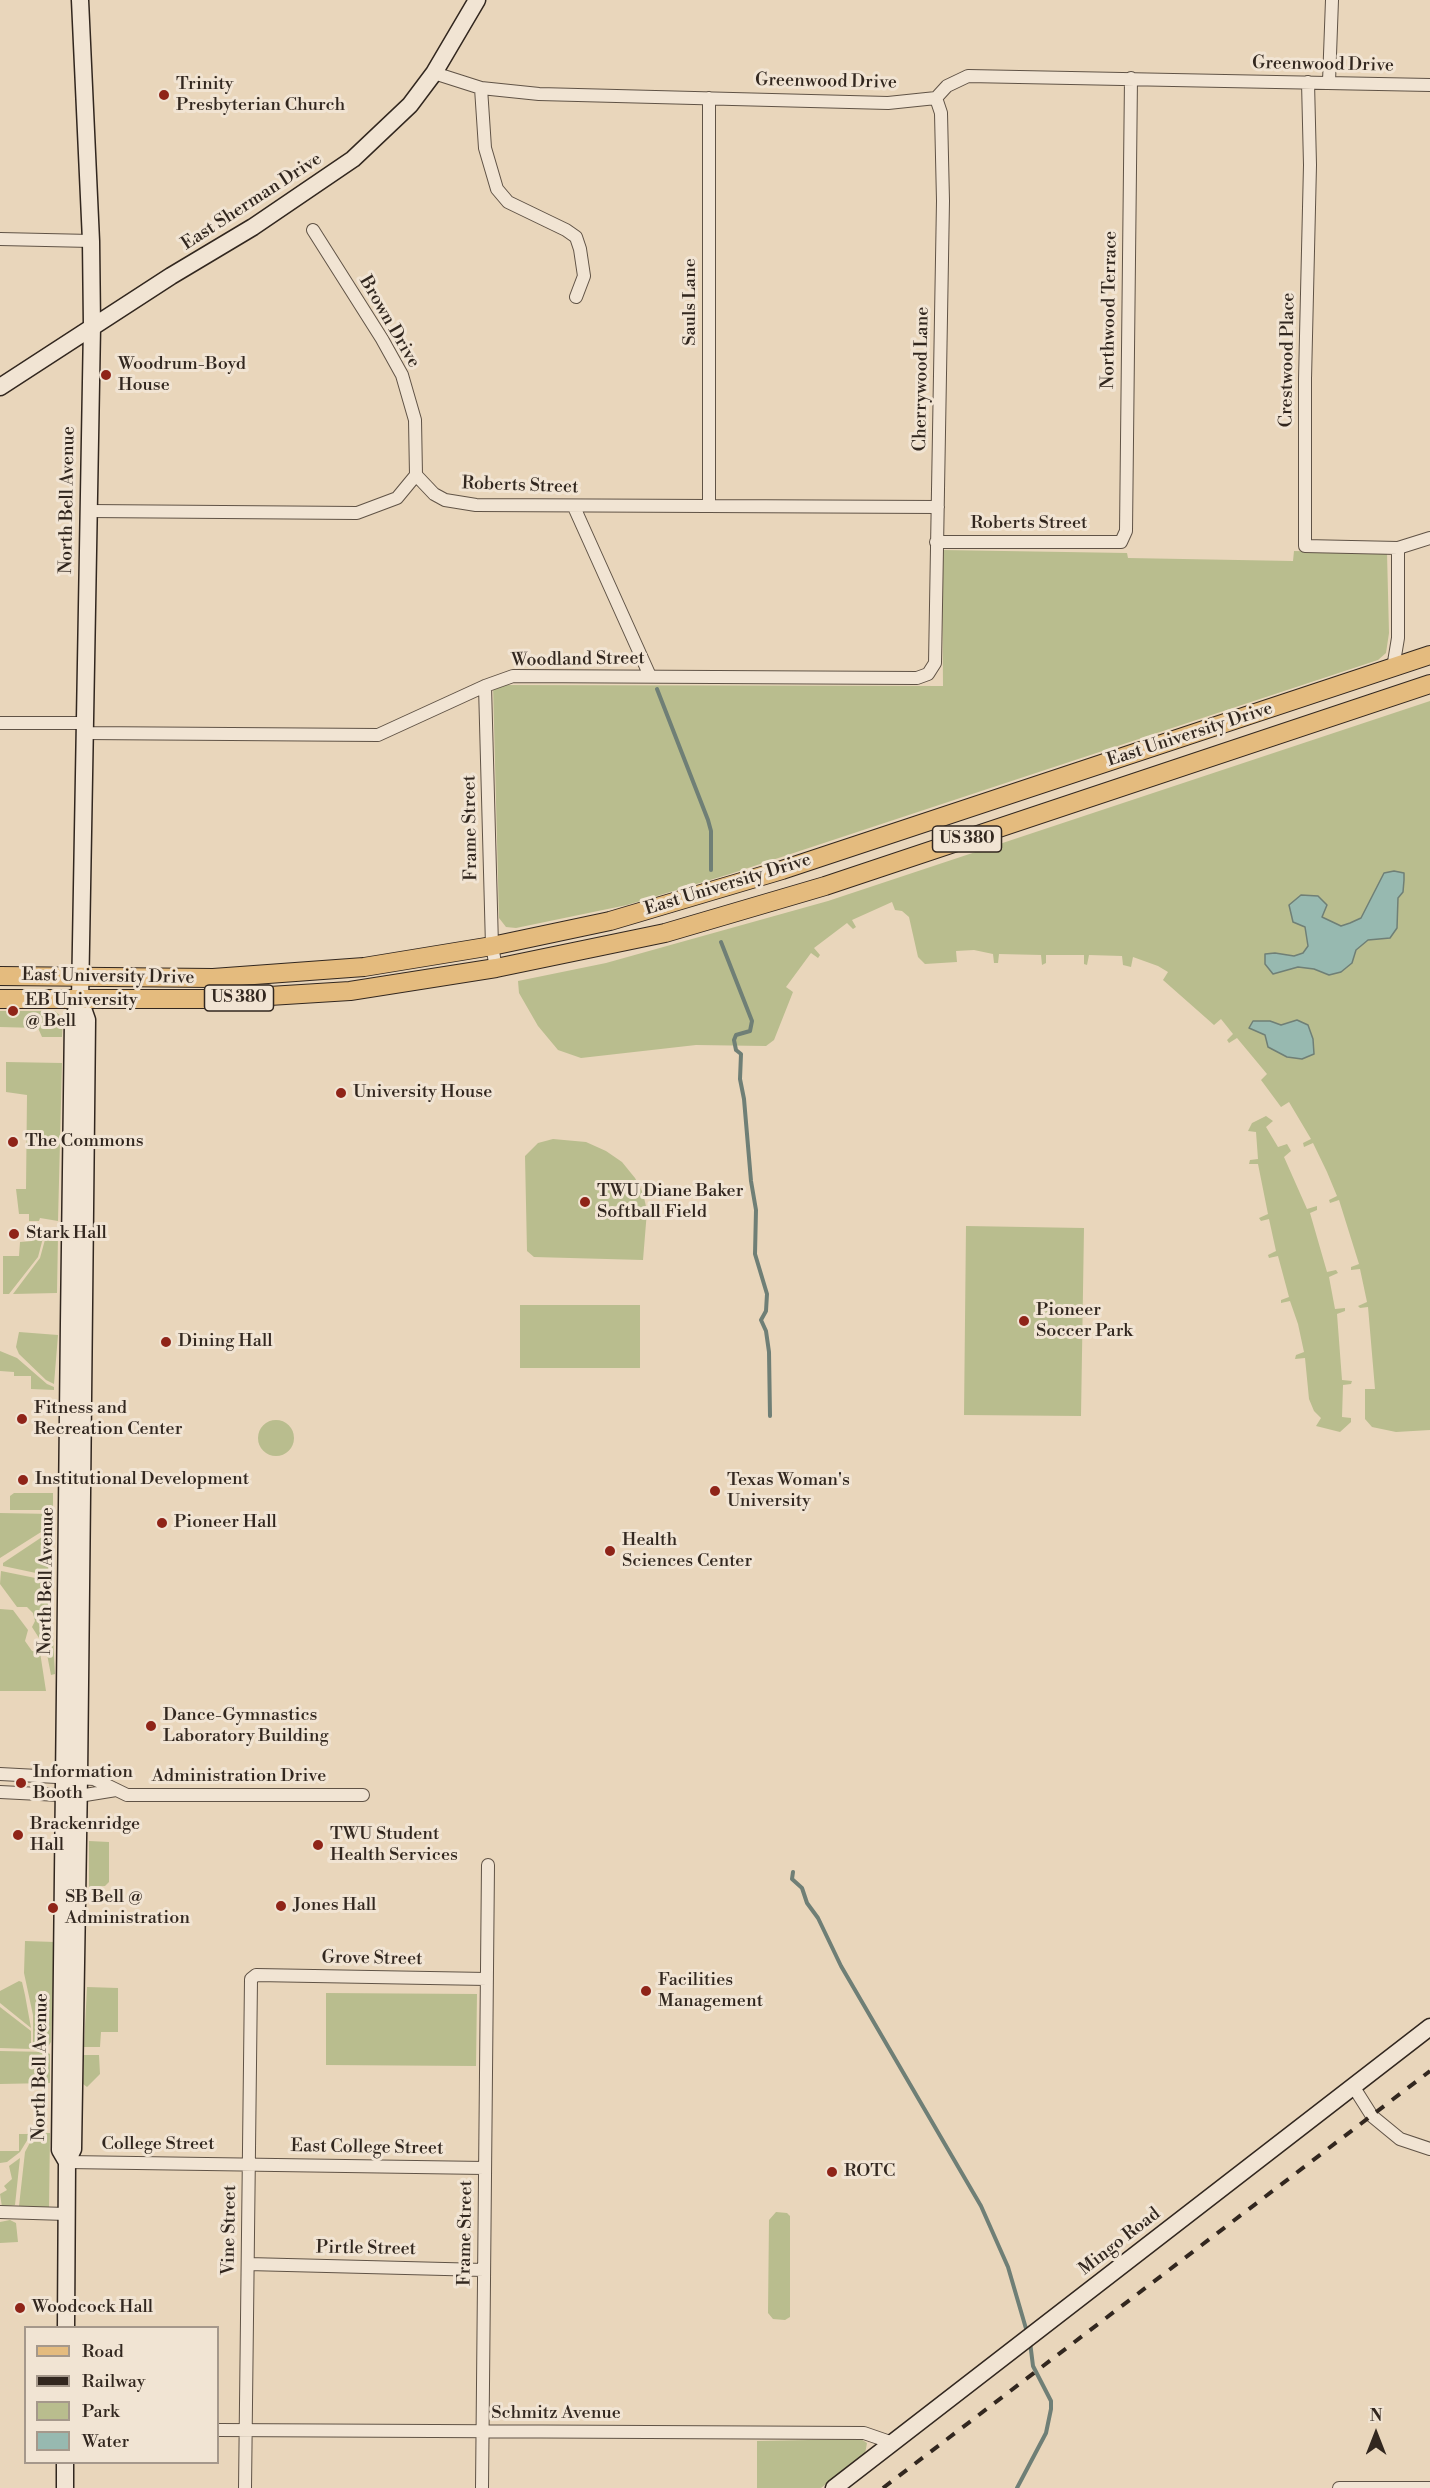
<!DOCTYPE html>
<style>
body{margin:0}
#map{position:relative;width:1430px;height:2488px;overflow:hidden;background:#e9d6bb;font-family:"Libre Bodoni",serif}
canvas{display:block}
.legend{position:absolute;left:24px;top:2326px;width:195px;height:138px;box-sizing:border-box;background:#f1e4d3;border:2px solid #a5988b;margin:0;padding:8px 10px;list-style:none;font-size:18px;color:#32271f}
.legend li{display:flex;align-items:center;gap:12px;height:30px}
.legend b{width:30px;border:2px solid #a5988b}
.north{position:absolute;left:1346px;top:2404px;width:60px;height:60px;-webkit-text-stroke:4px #f1e4d3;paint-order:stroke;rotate:0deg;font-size:16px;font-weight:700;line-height:24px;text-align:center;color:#32271f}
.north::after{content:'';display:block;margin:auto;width:21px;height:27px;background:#32271f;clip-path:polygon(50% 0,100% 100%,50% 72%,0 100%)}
</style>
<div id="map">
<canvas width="1430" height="2488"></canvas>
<ul class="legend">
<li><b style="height:8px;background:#e4bb7e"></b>Road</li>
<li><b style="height:8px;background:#32271f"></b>Railway</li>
<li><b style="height:16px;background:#b9bd8e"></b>Park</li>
<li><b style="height:16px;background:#97b9b0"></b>Water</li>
</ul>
<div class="north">N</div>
</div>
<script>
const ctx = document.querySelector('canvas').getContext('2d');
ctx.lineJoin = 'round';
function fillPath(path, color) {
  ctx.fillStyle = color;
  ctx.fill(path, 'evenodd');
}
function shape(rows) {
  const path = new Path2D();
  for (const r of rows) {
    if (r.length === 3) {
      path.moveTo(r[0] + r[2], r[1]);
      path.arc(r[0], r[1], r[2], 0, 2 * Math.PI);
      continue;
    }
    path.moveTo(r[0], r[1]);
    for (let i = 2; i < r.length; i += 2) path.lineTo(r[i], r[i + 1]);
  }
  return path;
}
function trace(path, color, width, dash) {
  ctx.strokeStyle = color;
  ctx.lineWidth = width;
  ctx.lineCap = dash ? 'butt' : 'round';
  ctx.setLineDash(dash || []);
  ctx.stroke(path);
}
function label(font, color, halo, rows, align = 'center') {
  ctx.font = font + ' "Libre Bodoni",serif';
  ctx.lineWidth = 6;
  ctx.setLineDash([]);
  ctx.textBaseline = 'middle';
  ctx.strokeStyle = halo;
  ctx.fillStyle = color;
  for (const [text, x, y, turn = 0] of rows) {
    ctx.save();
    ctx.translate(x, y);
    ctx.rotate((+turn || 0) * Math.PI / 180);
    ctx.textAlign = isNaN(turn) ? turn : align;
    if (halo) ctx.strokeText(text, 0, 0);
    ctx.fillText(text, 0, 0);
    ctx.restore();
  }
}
fillPath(shape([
 [942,550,1127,553,1128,558,1293,561,1294,551,1387,553,1389,633,1386,653,1378,660,730,874,627,905,516,928,506,927,499,918,493,685,943,686],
 [1430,701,1430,1430,1396,1432,1372,1427,1365,1419,1365,1389,1375,1389,1368,1307,1360,1308,1358,1306,1367,1302,1360,1269,1351,1270,1351,1267,1359,1264,1339,1200,1330,1203,1329,1200,1337,1196,1327,1172,1313,1143,1304,1147,1303,1143,1311,1139,1289,1102,1281,1107,1261,1080,1267,1074,1237,1038,1229,1043,1227,1040,1233,1034,1221,1019,1214,1025,1163,980,1168,972,1158,966,1133,957,1131,967,1123,965,1122,956,1089,955,1087,965,1084,964,1084,955,1046,955,1046,963,1042,965,1041,955,999,954,998,963,994,963,993,954,974,950,956,951,957,962,925,964,918,957,909,917,902,911,895,910,892,902,852,920,856,927,853,929,847,923,814,948,820,955,818,958,811,953,786,987,793,992,774,1040,766,1046,696,1045,581,1058,558,1050,538,1026,519,993,518,981,606,963,828,901],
 [0,1011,55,1011,63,1018,62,1037,42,1037,38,1028,0,1027],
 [6,1062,62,1063,58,1221,40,1218,39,1221,29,1221,29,1214,19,1214,16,1189,26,1189,27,1095,6,1092],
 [1266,1116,1273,1121,1266,1127,1278,1147,1287,1144,1291,1151,1284,1157,1307,1209,1317,1206,1317,1210,1310,1213,1327,1272,1336,1270,1338,1273,1329,1277,1335,1309,1345,1308,1345,1311,1337,1314,1342,1380,1352,1381,1351,1384,1343,1385,1342,1417,1351,1418,1351,1422,1340,1432,1316,1426,1321,1418,1314,1411,1309,1399,1305,1358,1295,1359,1296,1355,1304,1352,1298,1324,1290,1301,1281,1303,1281,1300,1289,1297,1278,1256,1269,1258,1268,1255,1276,1251,1269,1219,1261,1221,1259,1218,1268,1214,1258,1164,1249,1164,1250,1160,1258,1159,1256,1132,1248,1131,1252,1123],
 [553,1139,586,1142,606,1151,622,1162,635,1178,643,1193,647,1211,643,1260,534,1257,527,1251,525,1156,538,1143],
 [966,1226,1084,1228,1081,1416,964,1415],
 [32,1235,43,1238,38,1257,9,1294,3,1294,3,1256,19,1256,20,1242,32,1241],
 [46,1236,58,1236,57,1293,13,1294,40,1258],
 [520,1305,640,1305,640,1368,520,1368],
 [19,1332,58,1335,54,1384,46,1380,19,1354,16,1347],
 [0,1351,17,1358,47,1384,54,1387,54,1390,31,1389,31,1376,14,1376,14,1372,0,1371],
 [276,1438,18],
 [14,1493,53,1493,53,1510,10,1510,10,1496],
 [0,1513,52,1514,52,1522,49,1527,0,1558],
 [48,1533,50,1576,3,1566,3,1563],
 [1,1571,50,1581,55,1674,51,1675,46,1649,32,1627,35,1621,33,1613,27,1607,17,1607,0,1584],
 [0,1609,13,1610,28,1630,25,1641,32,1651,40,1652,46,1691,0,1691],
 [89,1841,109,1842,109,1882,105,1886,89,1887],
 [25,1941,55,1942,51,2042,47,2048,33,2049,33,2015,24,1973],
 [19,1981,22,1982,25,1995,31,2028,0,2003,0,1991],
 [87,1987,118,1988,118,2032,101,2032,100,2047,84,2047],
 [326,1993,477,1994,476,2066,326,2065],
 [0,2007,31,2031,31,2049,0,2048],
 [0,2051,47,2052,50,2054,50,2083,0,2084],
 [84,2055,99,2055,100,2074,87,2087,83,2084],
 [35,2133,50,2133,49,2208,19,2206,25,2152],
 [19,2134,31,2134,20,2152,7,2162,0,2163,0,2151,19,2151],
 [20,2158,15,2205,2,2207,0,2194,7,2190,4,2186,12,2179,9,2166],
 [776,2212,787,2213,790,2216,790,2317,785,2320,773,2319,768,2313,769,2220],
 [10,2220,16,2223,18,2242,0,2243,0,2222],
 [861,2439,867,2443,865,2454,821,2488,757,2488,757,2441]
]), '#b9bd8e');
const water = shape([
 [1394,871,1404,873,1404,880,1403,892,1398,898,1397,928,1390,938,1368,940,1356,950,1352,963,1341,972,1329,975,1314,969,1298,967,1273,974,1265,964,1265,954,1275,953,1294,956,1303,953,1308,946,1305,927,1293,922,1289,905,1301,895,1318,896,1327,905,1322,917,1341,926,1350,923,1361,918,1384,873,1394,871],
 [1297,1020,1308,1025,1313,1039,1314,1054,1302,1059,1287,1057,1268,1047,1265,1035,1249,1028,1253,1021,1270,1021,1281,1025,1297,1020]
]);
fillPath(water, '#97b9b0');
trace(water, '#6f7f76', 1.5);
trace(shape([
 [657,689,708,820,711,831,711,870],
 [721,942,752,1021,750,1031,736,1035,734,1040,736,1050,741,1054,740,1079,744,1099,751,1181,756,1210,755,1254,767,1294,766,1311,761,1320,766,1331,769,1352,770,1416],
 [793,1872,792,1879,802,1888,807,1903,818,1918,841,1966,981,2206,1008,2267,1027,2332],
 [1017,2488,1046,2433,1051,2409,1051,2401,1033,2366,1030,2342]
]), '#6f7f76', 4);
const street = shape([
 [434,73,481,88,539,94,888,103,936,98,947,86,968,76,1430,85],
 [1308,82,1310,165,1305,379,1305,546,1398,548,1430,538],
 [1329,82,1332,0],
 [481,88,485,148,497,189,508,202,566,230,576,237,580,249,584,276,576,297],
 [709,98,709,505],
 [313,230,382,339,402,375,415,420,416,475],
 [0,239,91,241],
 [416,475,434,494,445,500,476,505,938,507],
 [574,507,650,676],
 [88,511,357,513,397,498,416,475],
 [936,542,1121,542,1126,531,1131,78],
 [1393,668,1398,638,1398,548],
 [485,686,492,946,496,968],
 [0,723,83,723],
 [83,733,378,735,485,686,513,676,917,678,928,674,935,663,943,201,941,113,936,98],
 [0,1774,94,1779,127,1795,363,1795],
 [0,1792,79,1796,116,1790],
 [1353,2086,1372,2116,1400,2139,1430,2149],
 [67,2162,485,2168],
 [0,2212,66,2214],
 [248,2264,484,2270],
 [218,2430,864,2433,893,2443],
 [245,2488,251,1979,256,1975,487,1979],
 [482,2488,488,1865],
 [1339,2488,1430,2488]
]);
const secondary = shape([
 [0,387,171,276,253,227,353,159,410,105,434,73,477,0],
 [67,2162,60,2150,69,1323,73,1020,80,1000,92,326,91,241,80,0],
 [66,2328,67,2162,73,2149,79,1777,87,1020,80,1000],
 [65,2488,65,2462],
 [834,2488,1430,2027]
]);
const primary = shape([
 [0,976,213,978,364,967,492,946,610,921,782,870,1430,655],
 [0,999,221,999,350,991,496,968,665,933,825,886,1430,684]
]);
trace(street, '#605346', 14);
trace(secondary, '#32271f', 19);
trace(primary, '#32271f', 20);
trace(street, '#f1e4d3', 12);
trace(secondary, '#f1e4d3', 16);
trace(primary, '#e4bb7e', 18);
trace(shape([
 [883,2488,1430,2071]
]), '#32271f', 4, [10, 10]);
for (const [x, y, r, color] of [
 [164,95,6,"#8f2418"],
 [106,375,6,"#8f2418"],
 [13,1011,6,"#8f2418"],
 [341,1093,6,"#8f2418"],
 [13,1142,6,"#8f2418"],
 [585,1202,6,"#8f2418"],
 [14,1234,6,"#8f2418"],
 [1024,1321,6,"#8f2418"],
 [166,1342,6,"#8f2418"],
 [22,1419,6,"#8f2418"],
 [23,1480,6,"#8f2418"],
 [715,1491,6,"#8f2418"],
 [162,1523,6,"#8f2418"],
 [610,1551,6,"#8f2418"],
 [151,1726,6,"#8f2418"],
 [21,1783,6,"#8f2418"],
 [18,1835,6,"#8f2418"],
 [318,1845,6,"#8f2418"],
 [281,1906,6,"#8f2418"],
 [53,1908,6,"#8f2418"],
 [646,1991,6,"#8f2418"],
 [832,2172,6,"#8f2418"],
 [20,2308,6,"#8f2418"]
]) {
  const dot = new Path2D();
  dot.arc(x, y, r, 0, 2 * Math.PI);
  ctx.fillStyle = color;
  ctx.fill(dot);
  trace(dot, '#f1e4d3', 2);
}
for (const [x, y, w] of [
 [967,839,69],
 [239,998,69]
]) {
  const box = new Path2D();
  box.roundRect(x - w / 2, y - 13, w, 26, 4.5);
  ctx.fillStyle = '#f1e4d3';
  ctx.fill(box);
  trace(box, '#32271f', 1.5);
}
label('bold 16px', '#32271f', null, [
 ["US 380",967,839],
 ["US 380",239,998]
]);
label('18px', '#32271f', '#f1e4d3', [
 ["Greenwood Drive",1323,65,1],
 ["Greenwood Drive",826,82,1],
 ["East Sherman Drive",252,202,-33],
 ["Sauls Lane",691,302,-90],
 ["Northwood Terrace",1110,310,-89],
 ["Brown Drive",389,322,60],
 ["Crestwood Place",1288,360,-89],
 ["Cherrywood Lane",922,379,-89],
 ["Roberts Street",520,486,2],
 ["North Bell Avenue",68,500,-89],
 ["Roberts Street",1029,524],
 ["Woodland Street",578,660,-1],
 ["East University Drive",1190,735,-18],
 ["Frame Street",471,828,-91],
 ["East University Drive",728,885,-17],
 ["East University Drive",108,977,1],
 ["North Bell Avenue",47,1581,-89],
 ["Administration Drive",239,1777],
 ["Grove Street",372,1959,1],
 ["North Bell Avenue",41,2067,-89],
 ["College Street",158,2145],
 ["East College Street",367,2148,1],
 ["Vine Street",230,2230,-89],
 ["Frame Street",466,2233,-89],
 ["Mingo Road",1120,2242,-38],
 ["Pirtle Street",366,2249,1],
 ["Schmitz Avenue",556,2414]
]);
label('18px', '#32271f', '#f1e4d3', [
 ["Trinity",176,85],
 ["Presbyterian Church",176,106],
 ["Woodrum-Boyd",118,365],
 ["House",118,386],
 ["EB University",25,1001],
 ["@ Bell",25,1022],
 ["University House",353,1093],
 ["The Commons",25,1142],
 ["TWU Diane Baker",597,1192],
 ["Softball Field",597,1213],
 ["Stark Hall",26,1234],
 ["Pioneer",1036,1311],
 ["Soccer Park",1036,1332],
 ["Dining Hall",178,1342],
 ["Fitness and",34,1409],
 ["Recreation Center",34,1430],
 ["Institutional Development",35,1480],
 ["Texas Woman's",727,1481],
 ["University",727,1502],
 ["Pioneer Hall",174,1523],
 ["Health",622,1541],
 ["Sciences Center",622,1562],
 ["Dance-Gymnastics",163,1716],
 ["Laboratory Building",163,1737],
 ["Information",33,1773],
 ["Booth",33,1794],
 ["Brackenridge",30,1825],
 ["Hall",30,1846],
 ["TWU Student",330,1835],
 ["Health Services",330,1856],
 ["SB Bell @",65,1898],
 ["Administration",65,1919],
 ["Jones Hall",293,1906],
 ["Facilities",658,1981],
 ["Management",658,2002],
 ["ROTC",844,2172],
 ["Woodcock Hall",32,2308]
], 'left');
</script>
